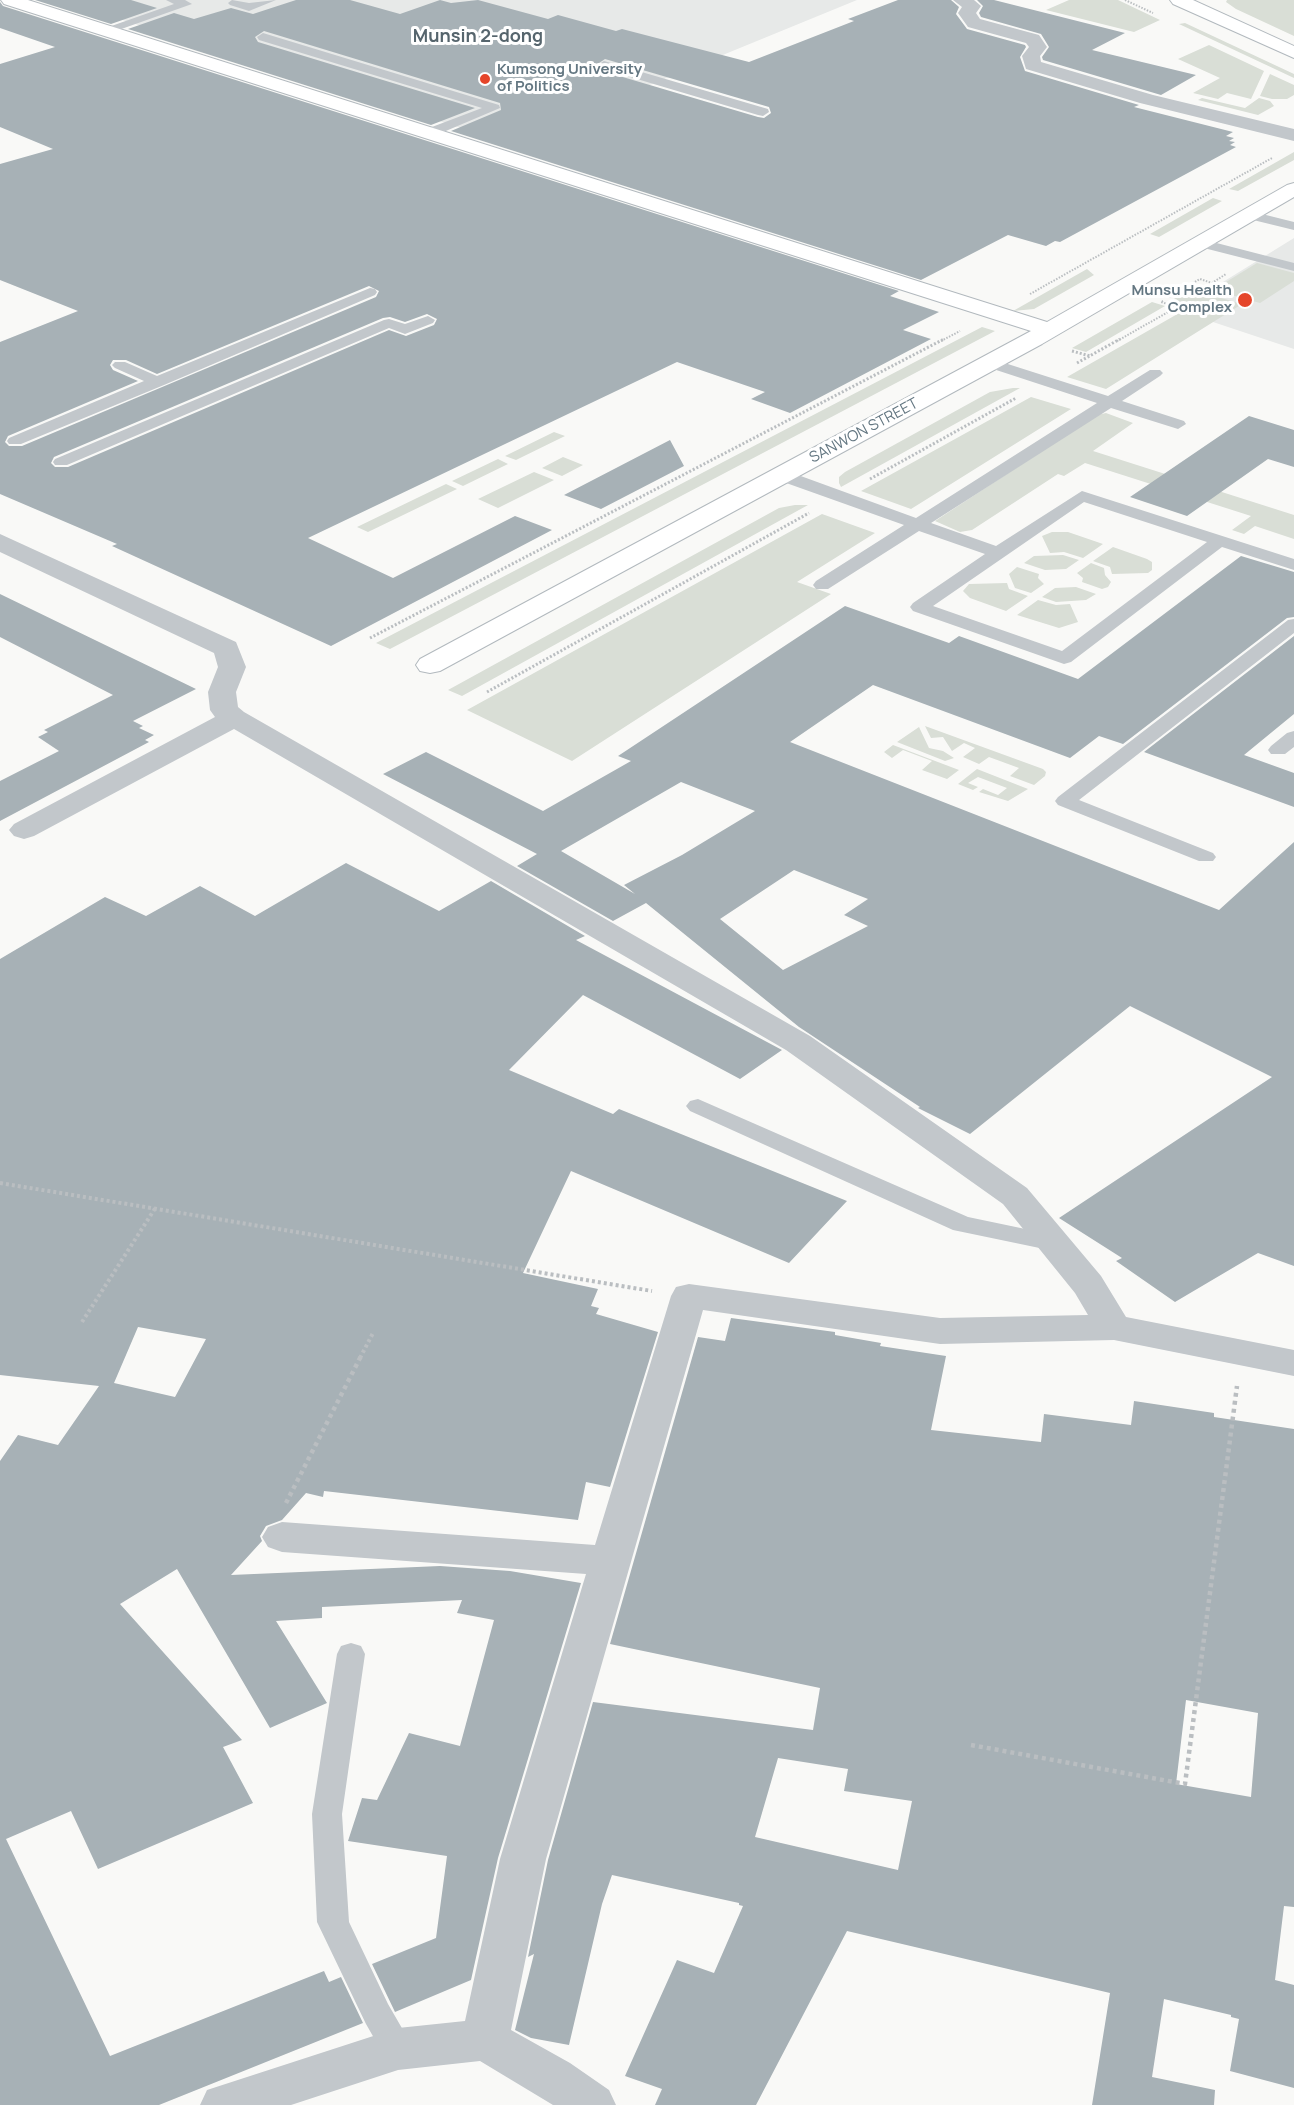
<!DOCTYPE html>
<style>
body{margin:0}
canvas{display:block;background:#f9f9f7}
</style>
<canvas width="1294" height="2105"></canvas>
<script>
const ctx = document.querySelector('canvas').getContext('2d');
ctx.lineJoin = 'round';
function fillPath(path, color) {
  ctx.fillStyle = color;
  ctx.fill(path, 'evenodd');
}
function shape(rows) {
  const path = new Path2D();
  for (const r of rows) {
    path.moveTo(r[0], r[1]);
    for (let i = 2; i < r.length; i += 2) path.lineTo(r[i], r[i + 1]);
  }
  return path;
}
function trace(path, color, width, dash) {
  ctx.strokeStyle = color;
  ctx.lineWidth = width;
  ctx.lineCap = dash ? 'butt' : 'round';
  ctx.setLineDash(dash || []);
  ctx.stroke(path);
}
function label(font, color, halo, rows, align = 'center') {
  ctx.font = font + ' Manrope,sans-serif';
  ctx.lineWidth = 6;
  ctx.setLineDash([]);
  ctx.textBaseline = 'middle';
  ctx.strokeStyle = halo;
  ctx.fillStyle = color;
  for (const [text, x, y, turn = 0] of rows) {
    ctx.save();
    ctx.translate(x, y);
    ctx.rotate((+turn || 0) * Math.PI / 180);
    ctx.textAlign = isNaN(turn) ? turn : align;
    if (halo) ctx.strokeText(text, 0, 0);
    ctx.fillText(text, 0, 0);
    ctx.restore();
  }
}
fillPath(shape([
 [60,0,857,0,508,143],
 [1294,238,1294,349,1180,311,1210,290]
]), '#e7e9e8');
fillPath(shape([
 [1069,0,1118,0,1160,20,1134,32,1046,10],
 [1227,0,1294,0,1294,36,1236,9,1226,2],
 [1185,23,1294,74,1294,78,1179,24],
 [1209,45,1264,71,1251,99,1227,93,1218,99,1193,93,1220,78,1178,59],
 [1270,74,1294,85,1294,95,1287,99,1272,99,1260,96],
 [1202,98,1245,108,1259,98,1270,101,1274,106,1258,115,1198,100],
 [1294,152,1294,160,1238,191,1229,189],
 [1213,198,1222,201,1159,237,1150,234],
 [1257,263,1294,273,1294,281,1260,303,1213,290],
 [1087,269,1094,275,1034,309,1013,311],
 [1190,289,1242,304,1106,389,1067,377,1188,308,1169,302],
 [1152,302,1165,306,1086,352,1072,348],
 [982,327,995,331,390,649,376,643],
 [1013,388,1020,388,841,487,839,483,839,477,845,472,990,392],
 [1031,397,1071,409,911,509,861,491],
 [1106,413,1133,423,1093,451,1294,515,1294,539,1255,526,1244,534,1232,530,1251,516,1085,463,1064,476,1058,474,972,530,960,532,935,521,1097,415],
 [554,432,565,436,516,460,505,456],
 [563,457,583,465,562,476,542,468],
 [498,459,508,464,463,486,452,481],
 [534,472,554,480,498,508,478,499],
 [446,484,457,489,368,532,357,527],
 [795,505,808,505,462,696,448,690,779,508],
 [822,514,875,533,797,582,831,594,572,761,467,710],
 [1052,532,1068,532,1103,544,1083,558,1064,552,1050,553,1042,536],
 [1113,547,1147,559,1152,562,1152,570,1148,573,1112,574,1110,567,1093,561],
 [1063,555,1079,560,1066,569,1045,570,1024,563,1034,556],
 [1091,563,1104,568,1105,575,1111,582,1108,587,1102,589,1082,582,1083,578,1077,573],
 [1017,567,1039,574,1038,578,1044,584,1031,593,1015,588,1009,574],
 [1007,583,1009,589,1028,596,1006,611,970,598,963,591,969,584],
 [1076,587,1096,594,1086,600,1056,602,1042,597,1055,588],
 [1038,600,1056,605,1070,604,1078,622,1059,628,1017,615],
 [925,726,1043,769,1046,772,1045,776,1034,785,1010,776,1019,768,989,757,979,764,963,757,975,748,964,743,952,751,943,737,931,738],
 [919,727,929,748,943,751,954,758,945,761,897,742],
 [893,745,959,770,947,779,922,770,932,761,903,750,892,758,884,752],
 [977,769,1028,789,1008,801,979,792,983,789,998,795,1007,788,978,777,968,783,978,787,973,790,958,784]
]), '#d9ded6');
fillPath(shape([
 [35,0,131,0,157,8,111,24],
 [296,0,350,0,400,14,440,0,451,3,478,0,548,19,558,15,616,31,622,29,749,62,854,21,848,19,898,0,951,0,959,7,956,14,967,29,1025,45,1026,47,1020,57,1025,71,1139,105,1134,107,1233,132,1226,136,1234,138,1229,141,1235,142,1230,145,1236,147,1060,242,1055,241,1046,246,1008,235,921,280,451,131,501,110,500,103,264,31,255,37,258,42,475,108,431,125,128,29,174,13,194,19,231,8,253,14],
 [605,59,769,107,771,113,764,118,758,117,599,70,596,65],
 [977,0,994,0,1125,33,1092,50,1196,75,1161,95,1043,60,1042,57,1049,47,1041,34,981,17,979,13,983,6],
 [0,2,3,6,899,291,890,296,939,312,903,330,931,339,790,413,751,399,765,392,677,362,308,538,393,578,515,516,552,530,331,646,112,546,117,544,0,494,0,342,78,311,0,280,0,164,53,149,0,127,0,64,55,47,0,28],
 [369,286,379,291,376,297,22,446,9,446,5,442,8,436,138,381,113,370,110,365,113,360,126,360,157,374],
 [427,314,437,319,434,325,406,336,389,330,68,467,55,467,51,463,54,457,383,318,390,317,405,322],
 [1249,416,1294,430,1294,467,1268,459,1187,516,1130,497],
 [670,440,684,466,601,509,564,495],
 [1241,556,1294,572,1294,617,1287,618,1123,744,1099,736,1070,758,873,685,790,742,1219,910,1294,842,1294,1266,1258,1253,1175,1302,1116,1261,1122,1258,1059,1218,1272,1077,1130,1006,970,1134,918,1108,920,1107,799,1027,646,903,613,921,517,866,537,854,383,774,426,752,543,811,631,761,618,756,845,606,949,643,959,636,1078,679],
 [681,782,755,811,682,855,624,885,635,894,561,851],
 [794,870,868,899,844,915,868,926,783,970,720,919],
 [0,594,196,689,133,721,143,726,139,728,154,735,145,740,149,742,0,821,0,781,59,751,38,737,48,732,44,730,113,695,0,637],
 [1294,636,1294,714,1244,755,1294,773,1294,807,1144,752],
 [346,863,439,911,491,881,585,936,576,940,782,1050,740,1079,583,995,509,1070,613,1114,619,1109,847,1201,789,1263,571,1171,523,1273,598,1289,591,1306,599,1308,596,1314,658,1332,610,1487,586,1482,578,1520,324,1491,323,1497,306,1493,282,1520,266,1526,260,1536,262,1541,231,1575,440,1566,510,1571,581,1583,498,1858,471,1980,395,2012,372,1964,436,1938,447,1856,348,1841,362,1798,377,1800,409,1733,460,1746,494,1620,457,1613,462,1600,322,1607,322,1618,276,1621,327,1703,270,1728,177,1569,120,1604,242,1740,223,1747,253,1803,98,1869,71,1811,6,1839,110,2056,324,1971,329,1982,341,1977,363,2023,159,2105,0,2105,0,1461,18,1435,58,1445,99,1386,0,1375,0,959,105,897,146,916,200,886,255,916],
 [138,1327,206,1339,175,1397,114,1383],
 [731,1318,835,1332,835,1335,881,1343,880,1346,946,1356,931,1430,1041,1442,1044,1414,1131,1425,1134,1401,1214,1413,1214,1417,1294,1429,1294,1907,1284,1906,1275,1980,1294,1985,1294,2088,1230,2071,1239,2019,1231,2017,1231,2015,1164,1999,1152,2077,1215,2090,1214,2105,1092,2105,1110,1993,847,1931,756,2105,655,2105,662,2089,625,2076,677,1960,714,1973,743,1906,739,1905,739,1903,612,1875,602,1904,569,2045,531,2038,515,2030,534,1954,528,1957,548,1860,593,1702,813,1730,820,1688,610,1644,698,1337,725,1341],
 [1186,1700,1258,1713,1251,1797,1176,1784],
 [778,1758,848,1769,844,1791,912,1801,898,1870,755,1837]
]), '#a7b1b6');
const secondary = shape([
 [1,0,28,0,1047,322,1287,185,1294,183,1294,197,1042,344,440,671,430,673,420,671,416,665,420,659,1031,331,4,4,1,0],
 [1170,0,1193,0,1294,46,1294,58,1173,4,1170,0]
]);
trace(secondary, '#b2b9be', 2);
trace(shape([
 [1125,0,1153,13],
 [1030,294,1272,158],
 [1169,297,1200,279,1212,283,1226,274],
 [941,341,960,331],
 [1117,341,1177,307,1161,302,1163,301]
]), '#babec1', 2, [1.5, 1.5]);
trace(shape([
 [1072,351,1090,356],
 [1077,363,1120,339],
 [870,479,1016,398],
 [370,638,944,339],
 [487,692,809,513]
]), '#babec1', 3, [2, 2]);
trace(shape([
 [0,1183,652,1291],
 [82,1322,156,1207],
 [360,1358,373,1333]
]), '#babec1', 4, [3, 3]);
trace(shape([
 [286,1503,361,1356],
 [971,1745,1185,1784,1237,1386]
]), '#babec1', 4.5, [4, 4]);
fillPath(shape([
 [166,0,185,0,192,4,110,33,100,30,174,4,166,0],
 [232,0,249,3,276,0,249,11,230,5,228,3,232,0],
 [263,33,499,105,500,108,434,136,424,136,424,130,482,108,259,40,257,37,263,33],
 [604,61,768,109,769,112,763,116,758,115,600,68,598,65,604,61],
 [1250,211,1294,222,1294,230,1245,218,1243,215,1250,211],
 [1201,239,1294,263,1294,271,1196,246,1194,243,1201,239],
 [370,288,375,289,377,292,375,295,164,385,21,444,9,444,7,441,9,438,144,381,115,368,112,365,115,362,125,362,157,376,370,288],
 [428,316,435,320,433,323,405,334,389,328,67,465,55,465,53,462,55,459,384,320,389,319,405,324,428,316],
 [989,358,1108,396,1150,370,1160,370,1163,373,1160,376,1122,401,1184,421,1186,424,1178,429,1111,408,931,523,996,546,1082,491,1294,559,1294,570,1222,547,1071,662,1064,664,913,611,910,607,913,603,985,554,919,531,828,589,816,589,813,585,816,581,904,525,775,479,773,475,775,471,787,471,916,518,1097,403,984,366,981,363,984,360,989,358],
 [1084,502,1207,542,1062,651,933,606,1084,502],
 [1294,619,1294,633,1079,800,1213,853,1216,857,1213,861,1199,861,1058,805,1055,801,1058,797,1288,620,1294,619],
 [1294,731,1294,747,1285,754,1271,754,1268,750,1271,746,1287,733,1294,731],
 [698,1099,968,1217,1054,1235,1063,1237,1066,1243,1063,1249,1054,1251,953,1230,690,1111,686,1106,690,1101,698,1099],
 [351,1643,361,1646,365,1654,342,1814,349,1922,388,2004,414,2049,410,2059,398,2063,386,2059,366,2024,317,1922,312,1814,337,1654,341,1646,351,1643]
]), '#c2c7cb');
fillPath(shape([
 [953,0,974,0,981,6,976,13,980,19,1039,35,1047,47,1040,56,1041,62,1153,95,1294,129,1294,141,1140,103,1026,69,1022,56,1029,47,1026,43,968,27,958,13,962,7,953,0],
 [0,534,236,642,246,667,236,692,238,707,244,712,810,1036,1027,1188,1101,1276,1126,1317,1294,1350,1294,1376,1114,1340,940,1344,703,1310,546,1859,511,2030,570,2063,609,2090,616,2105,553,2105,480,2061,398,2070,291,2105,200,2105,207,2090,398,2028,465,2021,500,1859,586,1574,282,1552,268,1547,262,1537,268,1527,282,1522,595,1545,671,1296,676,1287,689,1284,940,1318,1088,1315,1075,1293,1003,1204,786,1050,234,729,34,836,24,839,14,836,9,830,14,824,215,717,210,710,208,692,218,667,214,653,0,552,0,534]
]), '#c2c7cb');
fillPath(secondary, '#fff');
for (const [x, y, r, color] of [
 [485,79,6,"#e5452a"],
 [1245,300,8,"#e5452a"]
]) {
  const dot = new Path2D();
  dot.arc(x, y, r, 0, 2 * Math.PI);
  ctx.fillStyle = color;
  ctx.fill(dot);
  trace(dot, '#fff', 2);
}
label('bold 15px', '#647782', '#fff', [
 ["Kumsong University",497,70],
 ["of Politics",497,87],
 ["Munsu Health",1232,291,"right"],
 ["Complex",1232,308,"right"]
], 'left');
label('15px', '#647782', '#fff', [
 ["SANWON STREET",864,431,-28]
]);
label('bold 18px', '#56656d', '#fff', [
 ["Munsin 2-dong",478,37]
]);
</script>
